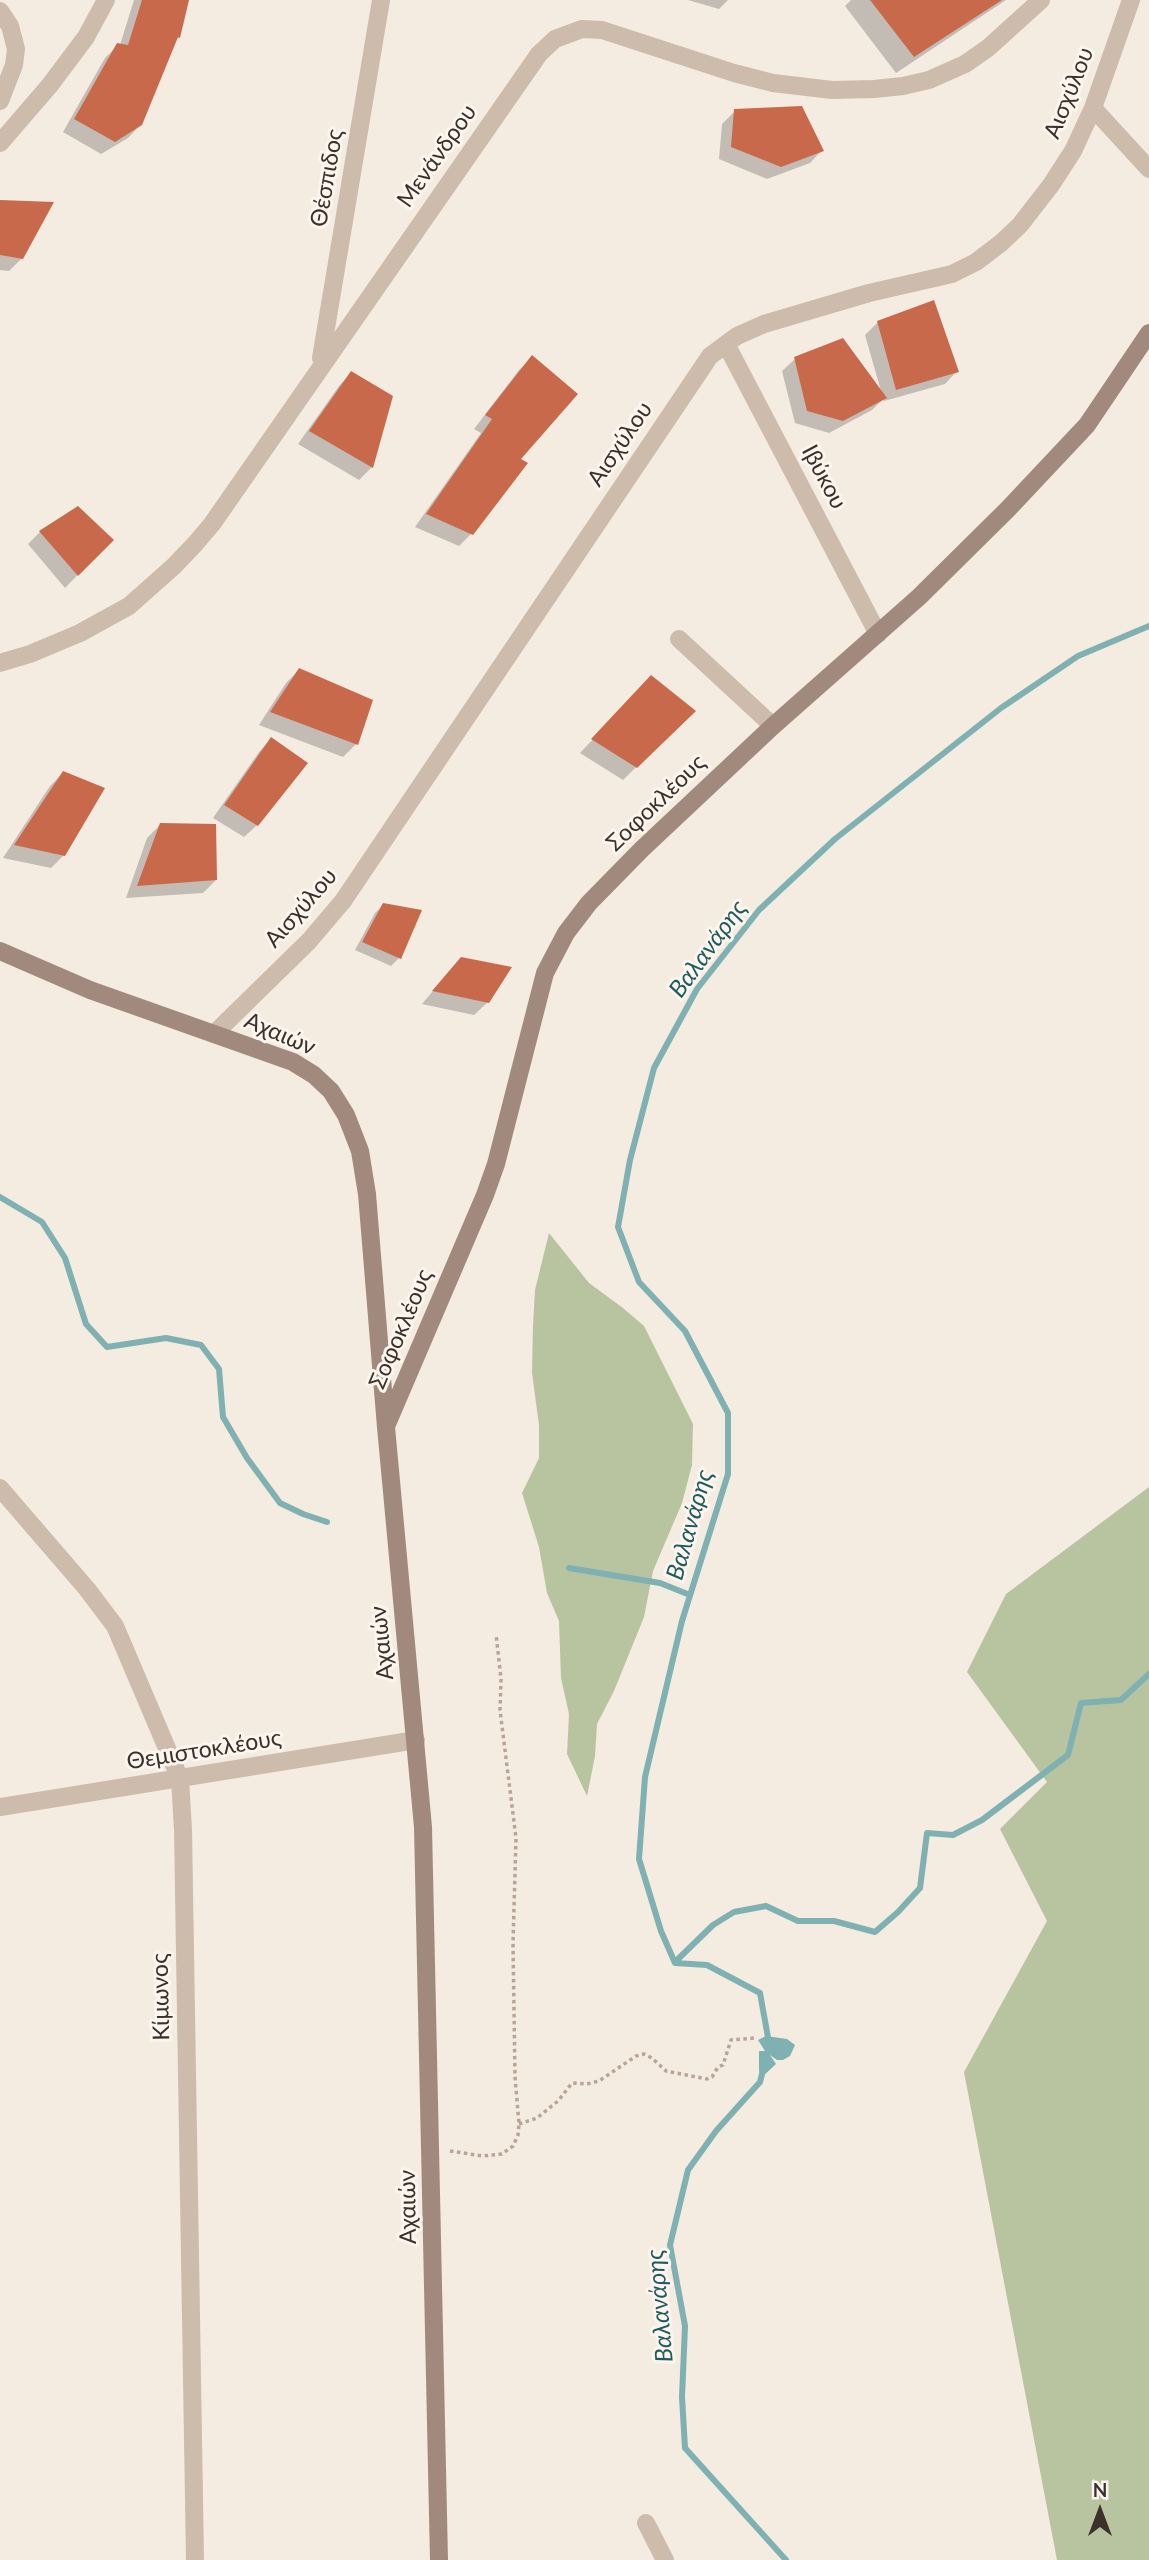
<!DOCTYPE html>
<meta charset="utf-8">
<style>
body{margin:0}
#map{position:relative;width:1149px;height:2560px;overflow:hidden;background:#f4ebe1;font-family:Lato,sans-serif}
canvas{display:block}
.north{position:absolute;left:1065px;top:2476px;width:70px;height:70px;-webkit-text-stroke:5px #fbf5ee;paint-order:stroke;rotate:0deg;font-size:19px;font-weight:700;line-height:28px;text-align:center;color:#3b302b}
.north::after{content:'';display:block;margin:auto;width:24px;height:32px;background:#3b302b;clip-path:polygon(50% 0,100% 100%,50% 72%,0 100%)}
</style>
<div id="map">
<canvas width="1149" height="2560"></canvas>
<div class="north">N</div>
</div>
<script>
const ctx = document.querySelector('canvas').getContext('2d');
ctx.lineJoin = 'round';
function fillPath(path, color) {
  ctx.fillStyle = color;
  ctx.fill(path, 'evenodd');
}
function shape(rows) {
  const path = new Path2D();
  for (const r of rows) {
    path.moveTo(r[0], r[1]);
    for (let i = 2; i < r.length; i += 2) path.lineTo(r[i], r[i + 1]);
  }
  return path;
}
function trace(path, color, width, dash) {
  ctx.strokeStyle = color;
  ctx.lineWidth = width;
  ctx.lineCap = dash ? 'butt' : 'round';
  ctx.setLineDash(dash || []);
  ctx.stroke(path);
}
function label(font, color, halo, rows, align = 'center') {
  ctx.font = font + ' Lato,sans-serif';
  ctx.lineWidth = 6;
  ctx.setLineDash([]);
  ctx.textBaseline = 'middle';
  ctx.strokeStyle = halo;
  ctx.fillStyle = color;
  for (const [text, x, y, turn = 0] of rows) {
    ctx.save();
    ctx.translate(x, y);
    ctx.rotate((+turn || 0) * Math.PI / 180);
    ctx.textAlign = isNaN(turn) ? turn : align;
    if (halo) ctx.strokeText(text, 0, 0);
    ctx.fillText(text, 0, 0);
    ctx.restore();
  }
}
fillPath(shape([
 [549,1233,589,1283,623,1308,644,1326,693,1424,692,1465,682,1503,653,1571,644,1617,614,1691,597,1724,595,1756,587,1796,567,1754,569,1714,561,1678,559,1621,547,1593,539,1547,522,1493,539,1458,539,1425,532,1373,533,1324,535,1290],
 [1149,1487,1149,2560,1057,2560,964,2072,1047,1921,1000,1829,1047,1782,967,1672,1006,1594]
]), '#b8c4a0');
fillPath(shape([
 [766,2036,787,2039,795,2045,790,2056,783,2060,777,2060,770,2055,776,2064,761,2078,759,2070,759,2051,765,2051,758,2040]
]), '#7fb0b2');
fillPath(shape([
 [134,0,187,0,179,37,175,42,141,124,128,138,101,154,63,132,105,58,118,45,120,45],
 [688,0,728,0,719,9],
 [851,0,1006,0,896,73,845,6],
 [735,111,822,150,810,163,767,179,719,159,722,124],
 [0,201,22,258,9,271,0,270],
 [878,322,957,371,945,384,884,401,883,399,872,410,829,433,795,423,782,371,795,359,881,391,865,335],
 [532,358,518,459,472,533,459,546,415,527,481,433,474,429,519,370],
 [351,373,391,397,372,467,359,480,298,444,339,386],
 [40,532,111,540,65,588,28,544],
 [299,670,356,744,343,757,259,725,286,683],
 [639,691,693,711,623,780,580,753],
 [271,739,257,825,244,837,213,818,259,752],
 [63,773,64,855,51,868,3,858,50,786],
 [160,825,216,880,203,893,126,898,147,838],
 [383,905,399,958,391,966,355,950,375,913],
 [449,972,488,1002,474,1015,422,1004]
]), '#0003');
trace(shape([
 [0,1197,42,1222,65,1258,86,1324,107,1347,166,1338,201,1345,219,1369,223,1417,247,1458,280,1503,303,1514,327,1522],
 [569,1568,660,1583,690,1595],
 [675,1962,713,1925,734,1912,766,1906,798,1921,834,1921,875,1932,898,1912,920,1888,927,1833,953,1835,982,1820,1068,1755,1081,1703,1121,1700,1149,1674],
 [769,2043,760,1993,707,1965,675,1963,661,1931,639,1859,645,1777,682,1621,728,1474,728,1413,685,1331,639,1282,618,1227,630,1160,654,1068,697,989,759,910,835,839,1001,708,1078,656,1149,626],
 [763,2070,760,2082,716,2131,688,2170,670,2245,685,2326,682,2397,685,2448,786,2560]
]), '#7fb0b2', 6);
fillPath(shape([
 [142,0,189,0,180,38,178,37,142,125,115,142,74,119,117,43,128,45],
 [870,0,1002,0,914,57],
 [802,106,824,151,781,167,731,147,734,109],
 [0,200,54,202,23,259,0,255],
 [934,300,959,372,896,390,877,321],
 [843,338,887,398,843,421,807,411,794,357],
 [532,355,578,394,521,459,528,463,473,535,426,514,492,419,485,415],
 [351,371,393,396,373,468,309,431],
 [78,506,114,540,78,576,39,531],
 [299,668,373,700,358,745,270,712],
 [651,675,696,711,637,768,591,739],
 [271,737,308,763,258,826,224,805],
 [63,771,105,788,65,856,14,845],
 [160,823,216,824,217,880,137,886],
 [383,903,422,910,401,959,362,942],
 [461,957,512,967,489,1003,432,991]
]), '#c8694b');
trace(shape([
 [519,2124,537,2118,558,2101,572,2083,587,2084,599,2081,636,2056,644,2054,652,2058,666,2071,707,2079,712,2077,718,2067,723,2065,731,2040,755,2038],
 [450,2151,483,2156,502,2154,513,2146,518,2135,519,2124,515,2077,513,1943,516,1838,500,1710,501,1679,496,1634]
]), '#b9a596', 3.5, [3.5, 3.5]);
trace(shape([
 [0,11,10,26,16,49,14,65,0,101],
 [1093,108,1149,169],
 [0,143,50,85,86,37,106,0],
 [726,344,878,634],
 [321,358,381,0],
 [679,639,773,726],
 [0,663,30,654,80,633,129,606,174,566,195,544,212,524,539,54,555,39,582,29,602,30,734,73,773,83,832,90,874,89,903,86,929,80,965,64,988,48,1041,0],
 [214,1034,309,941,343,901,710,356,737,336,764,324,869,293,952,274,976,262,1001,243,1020,225,1051,185,1073,151,1093,108,1131,0],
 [0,1488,87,1589,115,1626,180,1779,183,1830,195,2560],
 [0,1807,416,1740],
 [646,2523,665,2560]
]), '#cdbbac', 18);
trace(shape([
 [0,951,90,990,293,1062,314,1075,331,1091,346,1115,360,1151,367,1194,386,1427,423,1827,439,2560],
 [387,1424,485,1195,496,1164,545,973,566,933,589,903,642,849,773,726,919,597,1008,509,1087,425,1149,333]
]), '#a18a7d', 18);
label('23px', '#3b302b', '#fbf5ee', [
 ["Αισχύλου",1069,93,-68],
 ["Μενάνδρου",437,156,-55],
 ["Θέσπιδος",327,178,-80],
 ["Αισχύλου",620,444,-56],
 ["Ιβύκου",824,477,62],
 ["Σοφοκλέους",656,803,-44],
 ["Αισχύλου",301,908,-49],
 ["Αχαιών",280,1034,23],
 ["Σοφοκλέους",401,1329,-67],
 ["Αχαιών",382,1643,-96],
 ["Θεμιστοκλέους",204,1750,-9],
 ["Κίμωνος",161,1997,-91],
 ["Αχαιών",408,2207,-91]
]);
label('italic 24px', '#1f5a5e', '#fbf5ee', [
 ["Βαλανάρης",708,949,-54],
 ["Βαλανάρης",690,1525,-74],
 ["Βαλανάρης",660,2306,-95]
]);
</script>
